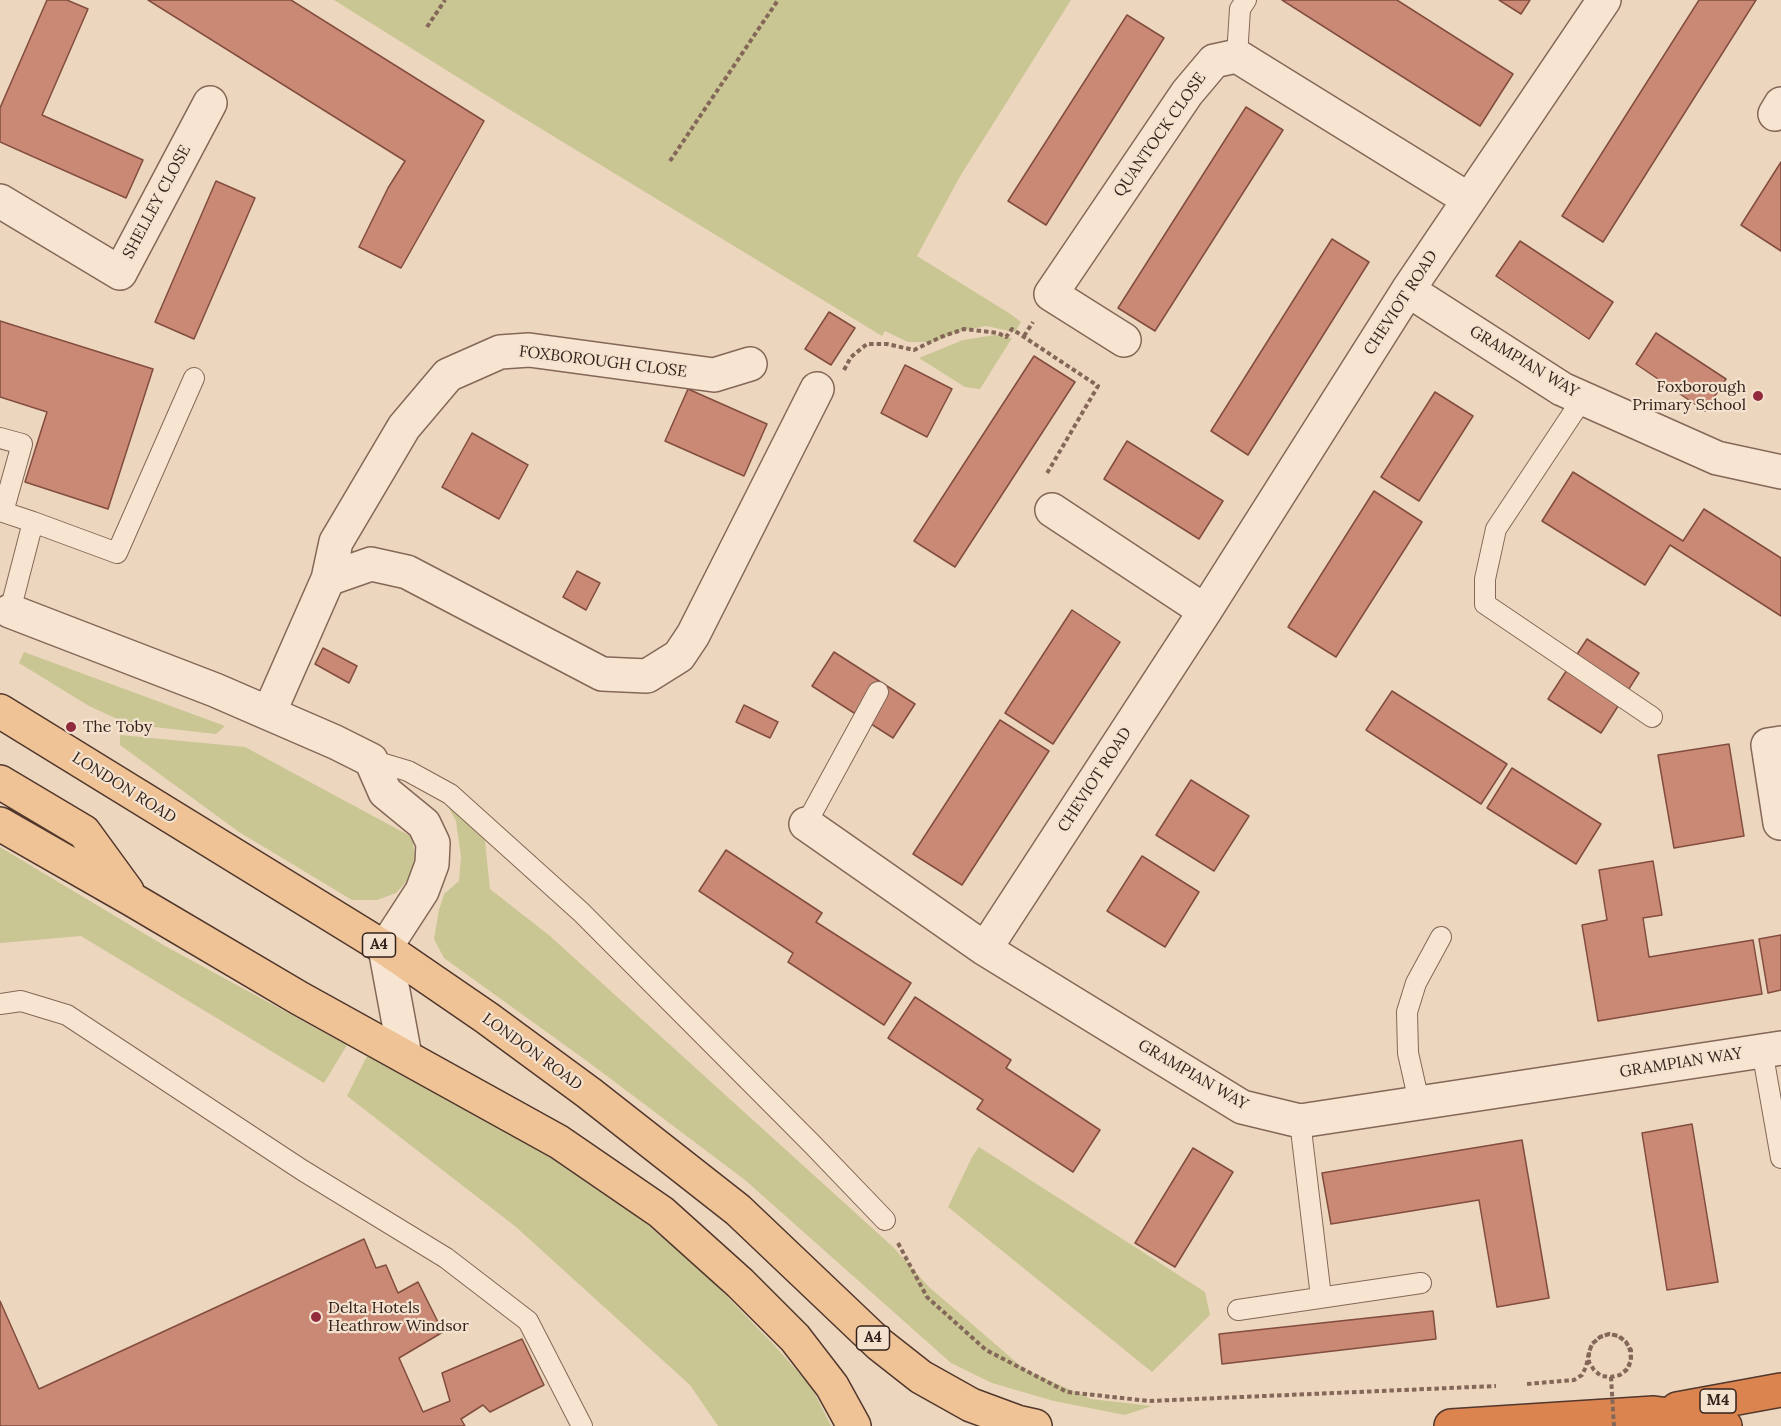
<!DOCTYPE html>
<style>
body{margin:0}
canvas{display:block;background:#ecd6be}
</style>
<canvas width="1781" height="1426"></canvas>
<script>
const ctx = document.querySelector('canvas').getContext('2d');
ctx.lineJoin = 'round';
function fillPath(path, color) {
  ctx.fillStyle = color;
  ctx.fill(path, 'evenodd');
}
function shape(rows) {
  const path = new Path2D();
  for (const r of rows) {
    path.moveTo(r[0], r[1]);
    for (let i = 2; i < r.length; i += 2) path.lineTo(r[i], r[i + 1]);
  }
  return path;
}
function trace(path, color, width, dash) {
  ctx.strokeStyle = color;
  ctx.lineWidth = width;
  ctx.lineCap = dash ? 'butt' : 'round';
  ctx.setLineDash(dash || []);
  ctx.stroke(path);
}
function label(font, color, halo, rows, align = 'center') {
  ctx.font = font + ' Lora,serif';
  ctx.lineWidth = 4.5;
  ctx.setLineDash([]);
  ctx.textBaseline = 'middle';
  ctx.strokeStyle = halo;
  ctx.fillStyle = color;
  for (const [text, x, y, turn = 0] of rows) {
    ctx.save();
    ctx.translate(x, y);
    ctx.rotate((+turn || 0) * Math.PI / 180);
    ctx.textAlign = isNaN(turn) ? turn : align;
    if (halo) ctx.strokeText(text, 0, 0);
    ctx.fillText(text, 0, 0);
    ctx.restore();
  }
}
fillPath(shape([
 [334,0,1071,0,959,178,917,256,1012,315,1021,322,1015,332,986,326,957,332,934,342,908,342,885,331,882,336,507,108],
 [995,335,1012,338,980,389,965,387,919,358,963,340],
 [24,652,225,726,216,734,128,724,89,706,19,663],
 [120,735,245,747,412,837,415,856,413,874,396,893,377,900,352,900,239,832,120,745],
 [446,803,484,833,490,889,550,936,893,1247,929,1287,1024,1369,1091,1399,1152,1406,1125,1415,1054,1401,992,1383,951,1363,745,1180,591,1064,444,958,434,939,439,910,444,894,459,881,461,857,456,821],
 [0,847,165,946,347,1045,324,1083,81,936,0,943],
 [367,1056,573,1170,644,1222,705,1274,775,1346,812,1388,831,1426,718,1426,690,1385,516,1227,347,1096],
 [979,1147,1205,1292,1210,1315,1152,1372,948,1207,972,1157]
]), '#c9c693');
const building = shape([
 [47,0,67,0,88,9,42,115,143,160,126,198,0,142,0,108,47,0],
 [148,0,291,0,484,121,401,268,359,247,388,188,405,161,148,0],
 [1282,0,1397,0,1513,74,1480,126,1282,0],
 [1499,0,1530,0,1521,14,1499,0],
 [1699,0,1756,0,1603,242,1562,216,1699,0],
 [1127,15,1164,38,1046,225,1008,201,1127,15],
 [1246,107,1283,130,1155,331,1118,308,1246,107],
 [1781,162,1781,251,1741,225,1781,162],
 [216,181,255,198,194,339,155,322,216,181],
 [1332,239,1369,262,1248,455,1211,431,1332,239],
 [1520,241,1613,302,1589,339,1496,276,1520,241],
 [829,312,855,328,831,365,805,349,829,312],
 [0,321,153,369,108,509,25,482,47,412,0,397,0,321],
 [1656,333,1726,379,1705,411,1636,364,1656,333],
 [1034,356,1075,382,955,567,914,541,1034,356],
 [905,365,952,389,927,437,881,413,905,365],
 [688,389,767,424,744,476,665,441,688,389],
 [1435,392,1473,416,1419,501,1381,477,1435,392],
 [472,433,528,465,499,519,442,487,472,433],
 [1127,441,1223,501,1199,539,1104,479,1127,441],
 [1573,472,1683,541,1704,509,1781,558,1781,616,1670,545,1645,585,1542,521,1573,472],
 [1374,491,1422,522,1336,657,1288,627,1374,491],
 [577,571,600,583,586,610,563,597,577,571],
 [1072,610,1120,642,1053,744,1005,713,1072,610],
 [1587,639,1639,673,1601,733,1548,699,1587,639],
 [323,648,357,666,349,683,315,664,323,648],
 [834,652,915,704,893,738,812,686,834,652],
 [1392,691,1507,764,1481,804,1366,730,1392,691],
 [744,705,778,722,770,738,736,722,744,705],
 [1000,720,1049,751,962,885,913,854,1000,720],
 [1729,744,1744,836,1674,848,1658,755,1729,744],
 [1512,768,1601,824,1576,864,1487,808,1512,768],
 [1191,780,1249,816,1214,871,1156,835,1191,780],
 [726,850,822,913,816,922,911,983,884,1025,788,962,793,953,699,891,726,850],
 [1142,856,1199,892,1165,947,1107,911,1142,856],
 [1653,861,1662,915,1643,918,1649,957,1753,940,1762,994,1598,1021,1582,925,1607,920,1599,870,1653,861],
 [1781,935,1781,990,1768,993,1759,939,1781,935],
 [915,997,1011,1060,1006,1068,1100,1130,1073,1172,977,1109,983,1100,888,1038,915,997],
 [1692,1124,1718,1282,1667,1290,1642,1133,1692,1124],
 [1522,1140,1549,1298,1497,1307,1479,1200,1331,1224,1322,1173,1522,1140],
 [1193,1148,1233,1172,1175,1267,1135,1243,1193,1148],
 [364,1239,376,1268,386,1265,398,1293,418,1282,443,1332,399,1358,423,1412,450,1401,442,1373,522,1339,544,1385,490,1412,483,1405,461,1419,465,1426,0,1426,0,1301,39,1389,364,1239],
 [1433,1311,1436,1339,1222,1364,1219,1334,1433,1311]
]);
fillPath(building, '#c98975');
trace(building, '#824d3e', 1.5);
const lane = shape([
 [1237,56,1240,9,1246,0],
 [1583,398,1496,529,1485,579,1485,604,1652,717],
 [0,438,22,444,3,512,33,522,10,611],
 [33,522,117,553,194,378],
 [371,760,408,771,450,794,581,912,812,1144,885,1220],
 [806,824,878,692],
 [0,1004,21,1001,67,1015,302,1170,446,1258,528,1321,582,1426],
 [1762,1050,1781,1158],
 [1419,1102,1408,1053,1407,1012,1416,983,1441,937],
 [1300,1121,1321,1297],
 [1238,1310,1421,1283]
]);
const street = shape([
 [1775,114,1781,104],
 [0,201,120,273,210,103],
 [1408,290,1562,389,1717,458,1781,472],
 [1124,340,1051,294,1187,93,1214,61,1237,56,1468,199],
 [1052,510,1205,611],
 [328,579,371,564,407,572,602,674,647,676,679,656,693,635,817,389],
 [10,611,215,690,335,742,371,760,385,792,424,824,433,843,432,864,422,891,385,948,405,1056],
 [269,713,328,579,336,542,404,427,448,375,500,352,529,350,714,375,750,364],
 [1780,823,1768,745,1781,743],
 [806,824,985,949,1242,1107,1300,1121,1781,1048],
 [985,949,1205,611,1408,290,1604,0]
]);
const primary = shape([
 [0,711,385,948,487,1018,589,1093,738,1210,879,1344,921,1377,971,1405,1017,1422,1035,1426],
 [0,782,84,832,127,891],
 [0,824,133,900,299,998,559,1142,661,1212,740,1283,795,1338,832,1386,854,1426]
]);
const highway = shape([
 [1677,1409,1781,1390],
 [1451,1426,1654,1413,1707,1420,1725,1426]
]);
trace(lane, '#846758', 22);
trace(street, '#846758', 36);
trace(primary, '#51372c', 36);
trace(highway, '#51372c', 36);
trace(shape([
 [427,27,445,0],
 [670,161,778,0],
 [1024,336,1033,322],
 [844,370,851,357,867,344,887,344,914,350,941,337,964,329,998,333,1006,337,1012,329,1098,386,1046,475],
 [898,1243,927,1297,986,1350,1067,1392,1149,1401,1496,1386],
 [1527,1384,1574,1380,1582,1375,1586,1367,1589,1352,1592,1344,1600,1337,1609,1334,1618,1336,1626,1342,1630,1350,1631,1360,1627,1369,1620,1375,1611,1377,1601,1376,1594,1370,1589,1362,1589,1352,1592,1344,1600,1337,1609,1334,1619,1336,1626,1342,1631,1350,1631,1360,1628,1369,1620,1375,1611,1377]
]), '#846758', 4, [4.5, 3]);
trace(lane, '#f7e5d1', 20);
trace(street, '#f7e5d1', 33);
trace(primary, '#efc396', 33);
trace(highway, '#db8450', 33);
trace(shape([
 [1611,1377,1614,1426]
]), '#846758', 4, [4.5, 3]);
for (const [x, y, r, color] of [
 [1758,396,6,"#912a3d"],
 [71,727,6,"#912a3d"],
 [316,1317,6,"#912a3d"]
]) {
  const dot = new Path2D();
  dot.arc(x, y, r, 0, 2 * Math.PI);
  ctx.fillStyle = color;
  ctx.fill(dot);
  trace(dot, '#f4e2ce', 2);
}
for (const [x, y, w] of [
 [379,945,33],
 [873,1338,33],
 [1718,1401,36]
]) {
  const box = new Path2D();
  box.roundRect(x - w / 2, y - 12, w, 24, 4.5);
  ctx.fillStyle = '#f4e2ce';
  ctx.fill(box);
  trace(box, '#34231c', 1.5);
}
label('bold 15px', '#34231c', null, [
 ["A4",379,945],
 ["A4",873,1338],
 ["M4",1718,1401]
]);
label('16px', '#34231c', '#f4e2ce', [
 ["QUANTOCK CLOSE",1160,135,-55],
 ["SHELLEY CLOSE",157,202,-62],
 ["CHEVIOT ROAD",1401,303,-57],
 ["FOXBOROUGH CLOSE",603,362,7],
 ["GRAMPIAN WAY",1524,362,31],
 ["CHEVIOT ROAD",1095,780,-57],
 ["LONDON ROAD",124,788,32],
 ["LONDON ROAD",532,1052,36],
 ["GRAMPIAN WAY",1681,1063,-9],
 ["GRAMPIAN WAY",1193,1075,30]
]);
label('16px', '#34231c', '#f4e2ce', [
 ["Foxborough",1746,387,"right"],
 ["Primary School",1746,405,"right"],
 ["The Toby",83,727],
 ["Delta Hotels",328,1308],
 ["Heathrow Windsor",328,1326]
], 'left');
</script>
